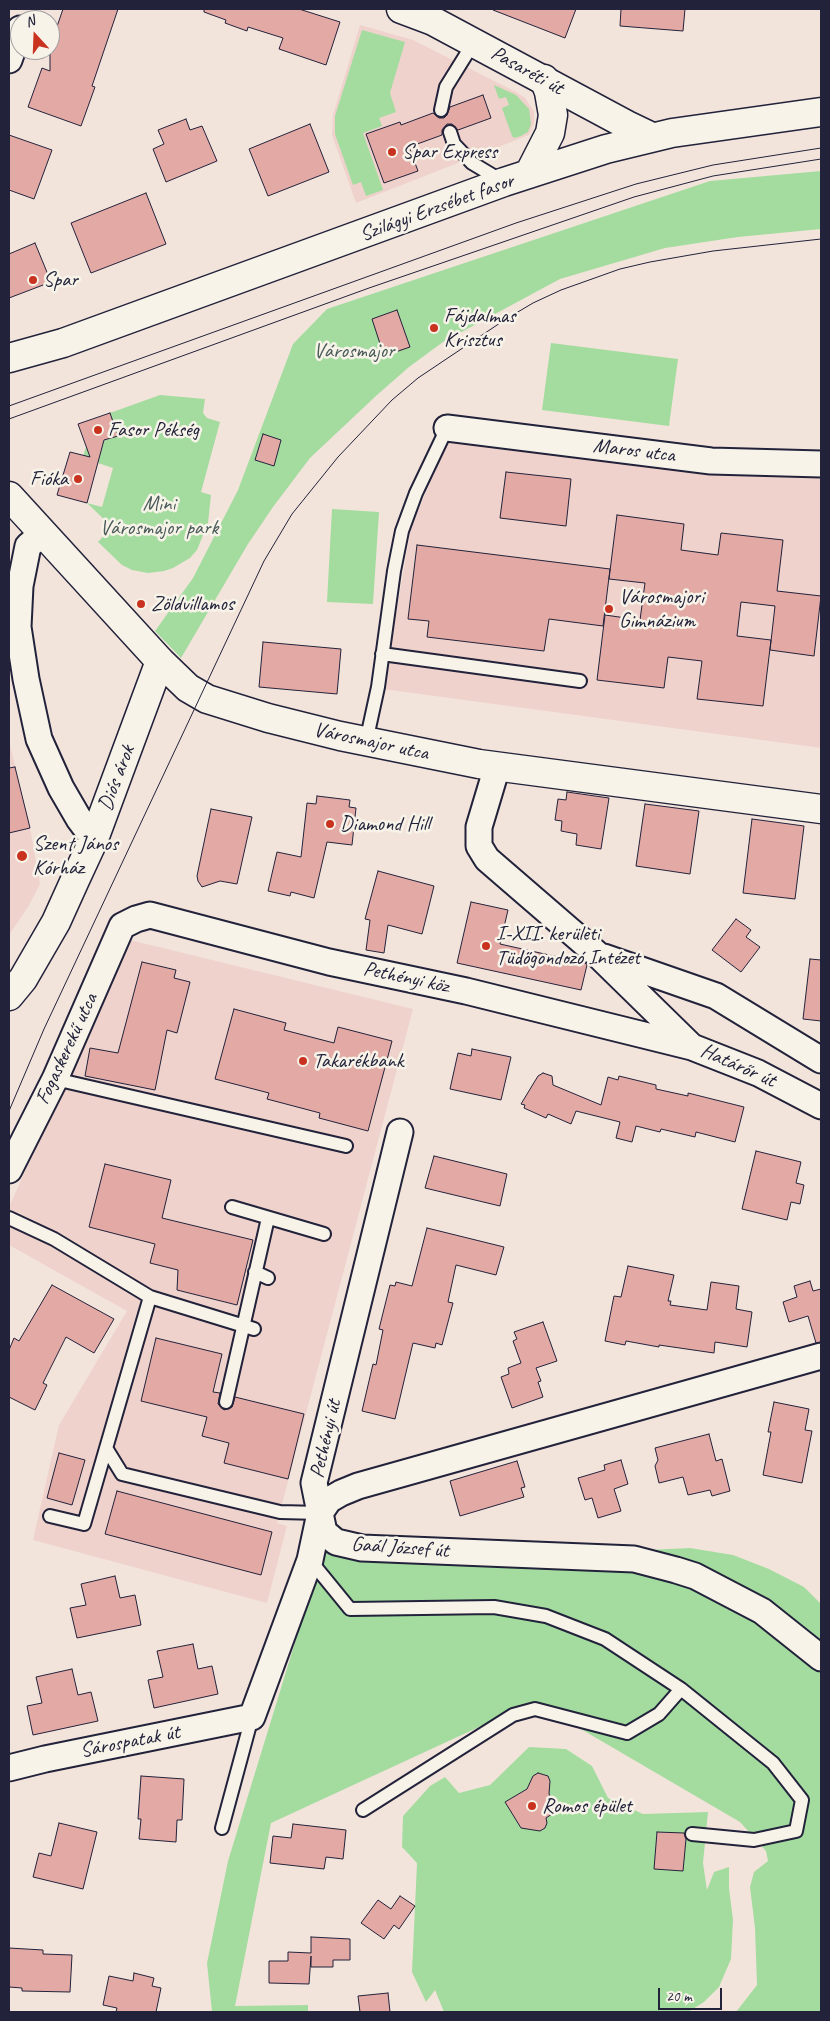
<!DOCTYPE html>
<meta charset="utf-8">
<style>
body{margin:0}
#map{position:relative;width:830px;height:2021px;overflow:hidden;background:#f3e4db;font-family:Caveat,sans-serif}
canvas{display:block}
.frame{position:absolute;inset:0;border:10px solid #22223b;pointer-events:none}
.north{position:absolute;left:10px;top:10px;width:50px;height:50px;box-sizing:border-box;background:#f7f3e8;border:1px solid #a29fa3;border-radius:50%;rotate:340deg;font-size:14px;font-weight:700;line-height:20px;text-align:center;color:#22223b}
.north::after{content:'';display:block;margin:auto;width:18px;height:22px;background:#c8321e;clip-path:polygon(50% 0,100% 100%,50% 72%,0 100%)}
.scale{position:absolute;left:658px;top:1988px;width:64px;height:22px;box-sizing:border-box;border:2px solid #22223b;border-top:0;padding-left:6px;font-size:15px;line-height:18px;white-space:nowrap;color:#22223b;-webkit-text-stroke:4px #f7f3e8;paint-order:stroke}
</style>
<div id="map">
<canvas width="830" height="2021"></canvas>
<div class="frame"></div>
<div class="north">N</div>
<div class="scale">20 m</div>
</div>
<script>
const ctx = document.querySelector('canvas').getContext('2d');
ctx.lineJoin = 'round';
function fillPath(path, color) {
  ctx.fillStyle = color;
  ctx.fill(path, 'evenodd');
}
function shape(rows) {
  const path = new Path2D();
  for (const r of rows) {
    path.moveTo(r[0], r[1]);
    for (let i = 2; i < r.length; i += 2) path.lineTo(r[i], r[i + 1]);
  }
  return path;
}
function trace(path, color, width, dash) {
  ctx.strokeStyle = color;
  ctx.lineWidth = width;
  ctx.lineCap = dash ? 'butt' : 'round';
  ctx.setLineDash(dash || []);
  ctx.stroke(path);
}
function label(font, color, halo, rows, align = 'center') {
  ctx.font = font + ' Caveat,sans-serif';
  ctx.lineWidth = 5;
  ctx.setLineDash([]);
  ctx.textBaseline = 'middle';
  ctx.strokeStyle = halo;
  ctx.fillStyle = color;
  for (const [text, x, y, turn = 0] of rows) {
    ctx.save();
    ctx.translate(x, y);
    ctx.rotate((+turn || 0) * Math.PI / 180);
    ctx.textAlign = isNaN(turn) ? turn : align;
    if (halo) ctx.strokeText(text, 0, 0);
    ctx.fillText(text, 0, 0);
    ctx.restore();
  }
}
fillPath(shape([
 [360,25,413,40,516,92,525,98,534,111,534,123,529,135,356,203,332,135,333,115],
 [447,442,691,470,821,468,821,748,383,689,411,528],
 [9,741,30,828,40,884,28,907,9,935],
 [130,940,413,1009,277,1523,287,1526,267,1603,33,1540,59,1425,127,1311,9,1245,9,1207]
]), '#eed2cb');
fillPath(shape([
 [362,30,405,42,390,93,396,112,379,118,382,126,363,133,383,190,366,196,361,182,353,185,335,134,335,116],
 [494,85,516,95,529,109,531,124,528,132,521,136,514,138,512,136,502,108,509,105,506,97,499,99],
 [821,171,821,229,738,237,665,248,560,279,443,342,409,367,377,395,310,458,273,507,248,544,181,658,155,631,193,578,238,490,293,344,327,309,710,181],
 [551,343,678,359,669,426,542,410],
 [160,395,205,399,203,413,207,418,220,422,201,492,211,495,208,523,197,550,190,558,173,568,164,571,148,573,132,570,122,565,98,542,112,527,87,503,102,507,113,468,98,463,99,460,83,456,86,447,117,436,110,413],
 [332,509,379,512,373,604,327,602],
 [690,1548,733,1555,769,1569,804,1587,821,1604,821,2012,736,2012,757,1985,755,1928,750,1887,754,1872,768,1861,766,1851,740,1822,574,1725,531,1703,271,1823,235,2006,308,2005,308,2012,212,2012,207,1963,228,1861,323,1551,462,1559],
 [529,1747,566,1749,592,1766,608,1798,643,1814,708,1812,703,1863,707,1890,714,1872,729,1867,729,1888,733,1920,731,1959,719,1987,704,2002,688,2012,444,2012,435,1990,426,2002,412,1972,417,1863,402,1847,403,1816,430,1786,445,1777,459,1793,490,1785]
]), '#a4dca0');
const building = shape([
 [63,9,118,9,92,86,95,87,81,126,28,107,42,68,50,71,50,47,63,9],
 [204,9,299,9,340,22,326,65,279,49,283,38,248,27,247,31,225,23,226,20,204,12,204,9],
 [494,9,576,9,565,38,493,10,494,9],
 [621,9,685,9,683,31,620,26,621,9],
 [483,95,491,118,458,130,452,124,447,124,442,130,442,135,409,147,418,171,384,183,366,134,400,122,401,125,433,113,439,118,444,118,447,115,450,107,483,95],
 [186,119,190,130,202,126,217,161,166,182,153,149,164,144,158,130,186,119],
 [310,124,329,172,268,196,249,149,310,124],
 [9,135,52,150,34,199,9,190,9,135],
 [146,193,166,244,91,273,71,223,146,193],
 [35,243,51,282,9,298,9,254,35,243],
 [397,310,410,347,384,356,372,319,397,310],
 [110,413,118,436,104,440,87,503,57,495,70,452,90,457,78,424,110,413],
 [263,434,281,440,274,466,255,460,263,434],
 [506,472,571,479,566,526,500,518,506,472],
 [617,515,684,524,681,550,718,555,721,533,783,540,777,591,821,596,814,656,770,650,775,606,741,602,737,636,771,640,763,706,697,699,702,661,668,657,664,688,597,680,605,615,640,620,645,583,609,579,617,515],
 [417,545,610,569,603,626,549,619,544,651,427,637,429,621,408,619,417,545],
 [263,642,341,649,337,694,259,687,263,642],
 [15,767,30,828,9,833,9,768,15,767],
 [567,792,609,798,601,849,576,845,577,834,561,831,562,821,555,820,558,799,566,800,567,792],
 [317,796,350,800,349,807,356,808,352,845,327,842,314,898,291,892,290,896,268,891,277,852,301,857,307,803,316,804,317,796],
 [645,804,699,811,690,874,636,866,645,804],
 [211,809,252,817,237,884,220,881,202,887,198,881,197,876,211,809],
 [752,819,804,826,795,899,743,893,752,819],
 [378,871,434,886,422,934,388,925,384,953,366,950,370,920,365,919,378,871],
 [471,902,508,910,500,944,585,963,587,965,581,990,457,963,471,902],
 [736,919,751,930,746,937,760,947,741,972,712,950,736,919],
 [810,959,821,960,821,1021,803,1019,810,959],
 [142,962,176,970,174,978,190,982,177,1033,167,1030,155,1090,85,1076,90,1048,118,1053,142,962],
 [234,1009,286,1023,284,1030,334,1043,338,1027,392,1041,368,1131,319,1118,320,1113,267,1099,269,1093,215,1079,234,1009],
 [472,1049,511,1057,501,1100,450,1089,458,1053,471,1056,472,1049],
 [543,1073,552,1076,553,1085,601,1105,608,1077,618,1080,619,1076,656,1085,656,1089,688,1096,688,1093,744,1107,735,1142,696,1132,695,1137,661,1129,660,1132,636,1126,632,1142,616,1138,620,1122,576,1111,571,1124,548,1114,546,1118,524,1108,525,1105,521,1104,538,1076,543,1073],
 [756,1151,801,1162,796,1183,804,1185,800,1204,791,1202,787,1220,742,1209,756,1151],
 [434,1156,507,1174,500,1206,425,1188,434,1156],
 [105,1164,171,1180,162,1218,253,1240,237,1305,177,1290,178,1270,150,1263,155,1244,89,1227,105,1164],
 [427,1228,504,1247,496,1275,456,1265,448,1302,453,1303,442,1345,436,1343,435,1348,413,1343,395,1419,362,1411,373,1364,376,1365,383,1330,379,1329,390,1285,395,1286,396,1282,412,1286,427,1228],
 [628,1266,674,1275,668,1301,671,1301,670,1305,707,1310,711,1282,739,1286,736,1309,752,1312,747,1347,715,1342,714,1353,659,1345,659,1347,626,1341,625,1345,605,1341,614,1296,621,1297,628,1266],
 [810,1281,813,1291,821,1289,821,1342,816,1343,808,1316,789,1322,783,1302,797,1297,794,1286,810,1281],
 [52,1285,114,1319,94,1353,66,1337,43,1383,47,1385,35,1410,9,1397,9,1350,14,1338,19,1341,52,1285],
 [543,1322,557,1361,536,1368,541,1381,538,1382,543,1397,512,1408,501,1377,509,1374,508,1368,521,1363,513,1341,517,1339,514,1332,543,1322],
 [156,1338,222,1354,213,1392,220,1393,218,1404,224,1410,232,1407,235,1397,304,1414,288,1479,224,1463,229,1443,202,1436,207,1417,141,1401,156,1338],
 [774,1402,809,1409,805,1430,812,1431,802,1483,763,1475,771,1432,768,1432,774,1402],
 [709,1434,716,1461,722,1459,730,1491,712,1496,710,1490,688,1495,683,1477,659,1483,655,1466,658,1460,655,1448,709,1434],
 [59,1453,85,1460,72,1505,47,1498,59,1453],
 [621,1460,628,1484,614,1489,621,1511,598,1518,592,1498,585,1500,578,1478,605,1470,604,1465,621,1460],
 [517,1461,525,1487,521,1488,524,1497,460,1516,450,1481,517,1461],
 [117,1491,272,1532,261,1575,105,1534,117,1491],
 [115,1576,120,1598,135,1595,141,1625,77,1638,70,1608,86,1605,81,1584,115,1576],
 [193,1644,198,1669,212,1666,218,1694,154,1708,148,1680,163,1677,157,1651,193,1644],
 [72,1669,78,1695,91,1692,98,1721,33,1735,27,1706,42,1703,36,1677,72,1669],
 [538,1773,548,1776,550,1781,549,1794,558,1810,546,1818,547,1823,545,1828,540,1831,521,1828,505,1802,527,1789,533,1776,538,1773],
 [141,1776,184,1779,182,1820,177,1820,176,1842,139,1839,141,1819,138,1819,141,1776],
 [59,1823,97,1832,83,1889,33,1877,39,1853,51,1856,59,1823],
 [293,1824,346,1830,343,1859,326,1857,324,1869,270,1863,273,1836,291,1838,293,1824],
 [657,1832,684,1833,686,1839,683,1871,654,1869,657,1832],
 [400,1896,415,1906,399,1929,394,1925,384,1939,361,1923,378,1900,391,1909,400,1896],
 [311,1937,350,1939,350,1960,333,1960,333,1967,311,1967,311,1956,309,1984,269,1983,269,1961,288,1961,288,1952,311,1953,311,1937],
 [9,1948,43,1950,43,1954,72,1955,70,1992,22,1991,22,1988,9,1987,9,1948],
 [134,1973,154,1978,152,1986,161,1988,156,2012,116,2012,117,2008,103,2005,109,1976,133,1981,134,1973],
 [388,1993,390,2012,360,2012,358,1996,388,1993]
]);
fillPath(building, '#e3a9a5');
trace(building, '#22223b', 1);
const service = shape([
 [441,110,446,87,474,42],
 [450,132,454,144,472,163,502,181],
 [382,654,580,681],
 [366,742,378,687,394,571,402,531,416,493,447,428],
 [55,1079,346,1146],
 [232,1207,324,1234],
 [9,1218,54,1239,150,1297,254,1329],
 [255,1272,268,1278],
 [226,1402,268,1218],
 [106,1448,122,1474,280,1512,320,1513],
 [50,1516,84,1524,150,1297],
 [310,1560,350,1609,494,1607,546,1616,605,1639,681,1689,659,1714,627,1733,535,1709,513,1715,363,1810],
 [681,1689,773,1763,802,1800,796,1831,754,1840,692,1834],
 [222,1828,252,1717]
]);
const minor = shape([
 [9,60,20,29],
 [447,428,711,461,821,464],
 [42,534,28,546,20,586,18,627,26,679,39,739,61,788,79,819,94,839],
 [497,767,479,827,479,846,487,859,597,954,692,1047,758,1073,821,1106],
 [604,957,716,996,821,1060],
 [9,1170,55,1079,122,926,136,919,150,915,329,962,466,991,692,1047],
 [320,1513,324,1532,336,1542,362,1548,634,1559,676,1570,695,1576,762,1611,821,1658],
 [320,1513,329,1500,341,1493,358,1486,821,1356],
 [9,1768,45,1759,252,1717,310,1560,320,1513,314,1483,400,1132]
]);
const tertiary = shape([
 [401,9,433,21,627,125,652,137],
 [9,496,160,661,188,688,207,699,268,718,340,736,479,764,821,809],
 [9,996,23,979,56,922,75,880,94,839,160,661]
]);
const secondary = shape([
 [529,174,550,133,553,115,549,92,544,79],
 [9,358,63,343,504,182,606,149,672,133,821,112]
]);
trace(service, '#22223b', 16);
trace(minor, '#22223b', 29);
trace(tertiary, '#22223b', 31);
trace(secondary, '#22223b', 31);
trace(service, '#f7f3e8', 12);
trace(minor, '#f7f3e8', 25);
trace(tertiary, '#f7f3e8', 28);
trace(secondary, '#f7f3e8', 28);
trace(shape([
 [9,406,516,223,636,184,713,165,821,148],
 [9,419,369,288,634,197,713,176,821,159],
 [9,1111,44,1029,264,561,292,514,338,457,392,400,418,378,506,319,533,303,561,290,620,269,650,262,713,251,821,239]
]), '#22223b', 1);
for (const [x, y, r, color] of [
 [392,152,5,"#c8321e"],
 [33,280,5,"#c8321e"],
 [434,328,5,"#c8321e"],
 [98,430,5,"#c8321e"],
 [78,479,5,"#c8321e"],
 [141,604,5,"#c8321e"],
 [609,609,5,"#c8321e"],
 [330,824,5,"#c8321e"],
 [22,856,6,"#c8321e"],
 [486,946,5,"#c8321e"],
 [303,1061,5,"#c8321e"],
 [532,1806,5,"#c8321e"]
]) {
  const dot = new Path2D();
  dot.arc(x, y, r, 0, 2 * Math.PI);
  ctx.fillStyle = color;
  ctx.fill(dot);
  trace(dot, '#f7f3e8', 2);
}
label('21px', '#22223b', '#f7f3e8', [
 ["Pasaréti út",527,71,29],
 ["Szilágyi Erzsébet fasor",437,208,-20],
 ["Maros utca",634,451,7],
 ["Városmajor utca",371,742,12],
 ["Diós árok",117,778,-69],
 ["Pethényi köz",406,978,12],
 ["Fogaskerekű utca",67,1049,-65],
 ["Határőr út",738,1066,24],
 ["Pethényi út",326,1439,-77],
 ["Gaál József út",400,1548,4],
 ["Sárospatak út",130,1742,-11]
]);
label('21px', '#22223b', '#f7f3e8', [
 ["Spar Express",402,152],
 ["Spar",43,280],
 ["Fájdalmas",444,316],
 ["Krisztus",444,340],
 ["Fasor Pékség",108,430],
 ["Fióka",68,479,"right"],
 ["Városmajori",619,597],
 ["Gimnázium",619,621],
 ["Zöldvillamos",151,604],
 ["Diamond Hill",340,824],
 ["Szent János",33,844],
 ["Kórház",33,868],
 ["I-XII. kerületi",496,934],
 ["Tüdőgondozó Intézet",496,958],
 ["Takarékbank",313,1061],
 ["Romos épület",542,1806]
], 'left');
label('21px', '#495a59', '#f7f3e8', [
 ["Városmajor",354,351],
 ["Mini",159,504],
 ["Városmajor park",159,528]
]);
</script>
